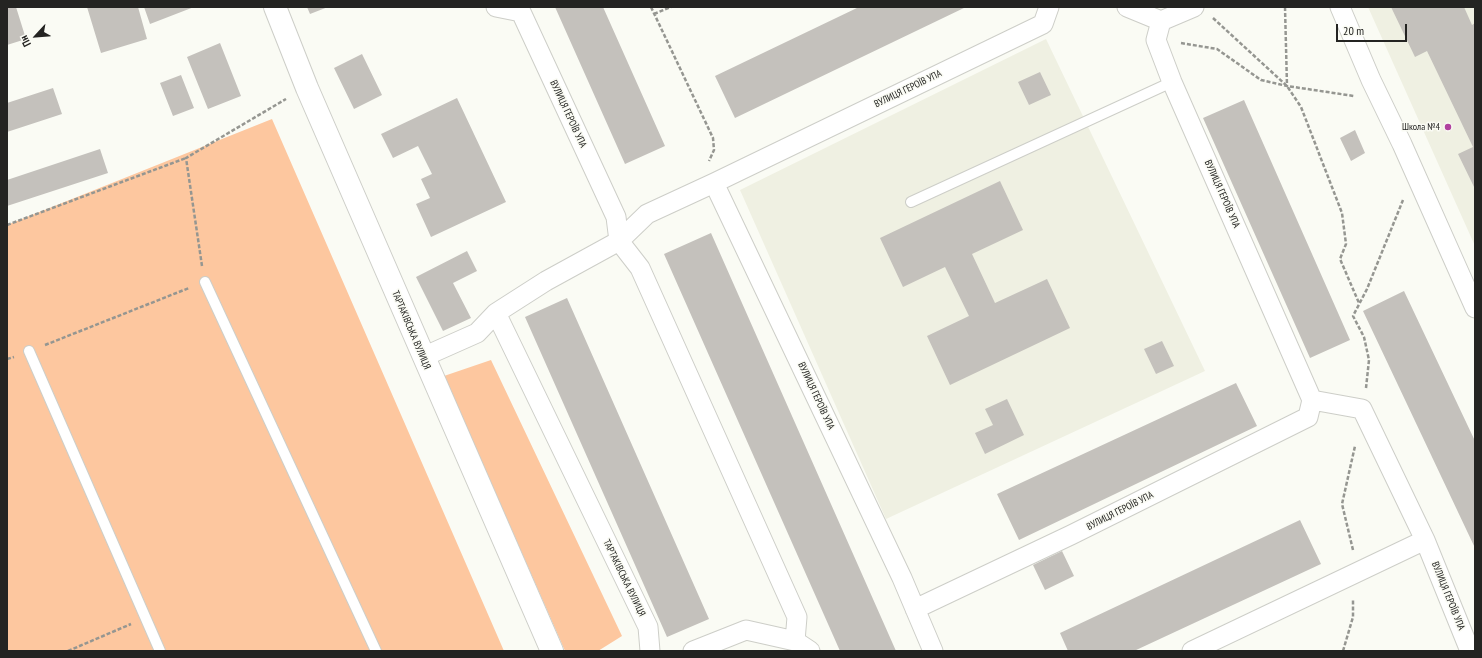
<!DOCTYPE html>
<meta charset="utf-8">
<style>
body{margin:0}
#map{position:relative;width:1482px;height:658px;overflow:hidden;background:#fafbf4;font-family:"PT Sans Narrow",sans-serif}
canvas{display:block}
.frame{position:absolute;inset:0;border:8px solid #242422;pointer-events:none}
.north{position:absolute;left:16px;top:16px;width:40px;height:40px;-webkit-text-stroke:3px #fafbf4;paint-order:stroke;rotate:244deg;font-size:11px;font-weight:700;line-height:16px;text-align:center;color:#242422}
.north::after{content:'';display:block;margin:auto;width:14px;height:18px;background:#242422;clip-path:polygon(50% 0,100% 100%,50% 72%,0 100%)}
.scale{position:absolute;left:1336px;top:24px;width:71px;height:18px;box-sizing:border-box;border:2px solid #242422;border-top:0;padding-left:5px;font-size:12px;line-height:14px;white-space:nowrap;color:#242422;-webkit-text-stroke:3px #fafbf4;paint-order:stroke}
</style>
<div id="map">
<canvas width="1482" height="658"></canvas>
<div class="frame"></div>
<div class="north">Пн</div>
<div class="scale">20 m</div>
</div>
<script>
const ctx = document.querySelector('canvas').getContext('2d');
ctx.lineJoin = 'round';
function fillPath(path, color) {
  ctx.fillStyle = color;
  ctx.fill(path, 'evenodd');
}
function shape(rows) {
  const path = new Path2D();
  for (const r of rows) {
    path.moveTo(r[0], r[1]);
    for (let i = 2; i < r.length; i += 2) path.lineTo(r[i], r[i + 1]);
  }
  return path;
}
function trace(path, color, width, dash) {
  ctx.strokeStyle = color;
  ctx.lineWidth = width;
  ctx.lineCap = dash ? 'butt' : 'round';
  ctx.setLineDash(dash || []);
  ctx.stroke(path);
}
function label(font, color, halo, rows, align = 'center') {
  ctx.font = font + ' "PT Sans Narrow",sans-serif';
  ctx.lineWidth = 3;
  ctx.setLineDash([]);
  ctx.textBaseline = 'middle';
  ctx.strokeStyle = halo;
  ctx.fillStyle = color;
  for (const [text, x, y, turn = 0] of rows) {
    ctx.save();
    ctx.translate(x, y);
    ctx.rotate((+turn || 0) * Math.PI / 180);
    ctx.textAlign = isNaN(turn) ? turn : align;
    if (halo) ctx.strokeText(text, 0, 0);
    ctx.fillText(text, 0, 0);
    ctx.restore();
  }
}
fillPath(shape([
 [1368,7,1475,7,1475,246],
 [1046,39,1205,371,886,519,740,190]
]), '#eff0e2');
fillPath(shape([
 [272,119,504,651,7,651,7,225],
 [491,360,622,636,598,651,565,651,444,376]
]), '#fdc79f');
fillPath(shape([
 [7,7,16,7,26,39,7,45],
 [87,7,138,7,147,39,101,53],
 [144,7,194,7,150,24],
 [307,7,328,7,310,14],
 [555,7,603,7,665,146,625,164],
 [859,7,966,7,735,118,715,76],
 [1391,7,1464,7,1472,25,1475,23,1475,189,1458,154,1473,147,1427,51,1415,57],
 [220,43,241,96,208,109,187,57],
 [362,54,382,95,354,109,334,68],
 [1040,72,1051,95,1029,105,1018,82],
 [181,75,194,108,173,116,160,83],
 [53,88,62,114,7,132,7,103],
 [457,98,506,202,431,237,416,204,430,198,421,179,432,174,418,146,393,158,381,134],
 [1244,100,1350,340,1310,358,1203,118],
 [1355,130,1365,153,1351,161,1340,138],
 [100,149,108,173,7,206,7,180],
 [1000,181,1023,230,972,254,995,303,1047,279,1070,328,950,385,927,336,969,316,945,267,903,287,880,238],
 [711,233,896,651,840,651,664,254],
 [467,251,477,271,453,283,471,318,443,331,416,277],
 [1404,291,1475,441,1475,548,1363,311],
 [567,298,709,619,667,637,525,317],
 [1162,341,1174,366,1156,374,1144,349],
 [1236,383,1257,426,1019,540,997,494],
 [1007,399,1024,435,985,454,975,433,993,425,985,409],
 [1300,520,1321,564,1134,651,1068,651,1060,633],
 [1062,551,1074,576,1045,590,1033,565]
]), '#c4c1bc');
const lane = shape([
 [911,202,1172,82],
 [205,282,376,651],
 [29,351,160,651]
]);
const street = shape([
 [496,7,521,12,616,217,619,241,640,268,797,617,795,641],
 [1127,7,1161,21,1156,40,1172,82,1312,400,1362,409,1425,540,1470,651],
 [1340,7,1371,80,1402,144,1475,308],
 [1161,21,1194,7],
 [714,183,902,578,933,651],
 [496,313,648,627,650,651],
 [423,357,477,333,496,313,546,281,619,241,647,214,714,183,1043,24,1049,7],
 [915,609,1071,535,1308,417,1312,400],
 [693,651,746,630,795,641,810,651],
 [1192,651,1425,540]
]);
const secondary = shape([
 [275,7,307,88,552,651]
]);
trace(lane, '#cdcec8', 12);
trace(street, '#cdcec8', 21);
trace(secondary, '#cdcec8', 24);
trace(shape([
 [651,7,713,138,714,150,709,161],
 [1285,7,1287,86],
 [654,14,671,7],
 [1213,18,1287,86,1301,107,1342,213,1346,244,1340,259,1359,303],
 [1181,43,1217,49,1261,80,1287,86,1354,96],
 [7,225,186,158],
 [202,266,186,158,286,99],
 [45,345,189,288],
 [7,359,14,357],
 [1366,388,1369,360,1364,337,1353,316,1367,289,1403,200],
 [1353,550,1342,504,1355,446],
 [68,651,131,624],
 [1343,651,1353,617,1353,599]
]), '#959691', 2.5, [4, 2]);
trace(lane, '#fff', 10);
trace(street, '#fff', 19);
trace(secondary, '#fff', 22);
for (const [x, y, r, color] of [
 [1448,127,4,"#b0419e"]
]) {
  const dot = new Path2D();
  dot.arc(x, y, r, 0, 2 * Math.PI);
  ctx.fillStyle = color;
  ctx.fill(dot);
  trace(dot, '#fafbf4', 1.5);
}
label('10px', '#242422', '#fafbf4', [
 ["ВУЛИЦЯ ГЕРОЇВ УПА",908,89,-26],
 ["ВУЛИЦЯ ГЕРОЇВ УПА",568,114,65],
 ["ВУЛИЦЯ ГЕРОЇВ УПА",1222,194,66],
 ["ТАРТАКІВСЬКА ВУЛИЦЯ",411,330,67],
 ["ВУЛИЦЯ ГЕРОЇВ УПА",816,396,65],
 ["ВУЛИЦЯ ГЕРОЇВ УПА",1120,511,-27],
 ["ТАРТАКІВСЬКА ВУЛИЦЯ",624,578,64],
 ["ВУЛИЦЯ ГЕРОЇВ УПА",1448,596,68]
]);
label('10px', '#242422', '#fafbf4', [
 ["Школа №4",1440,127]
], 'right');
</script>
